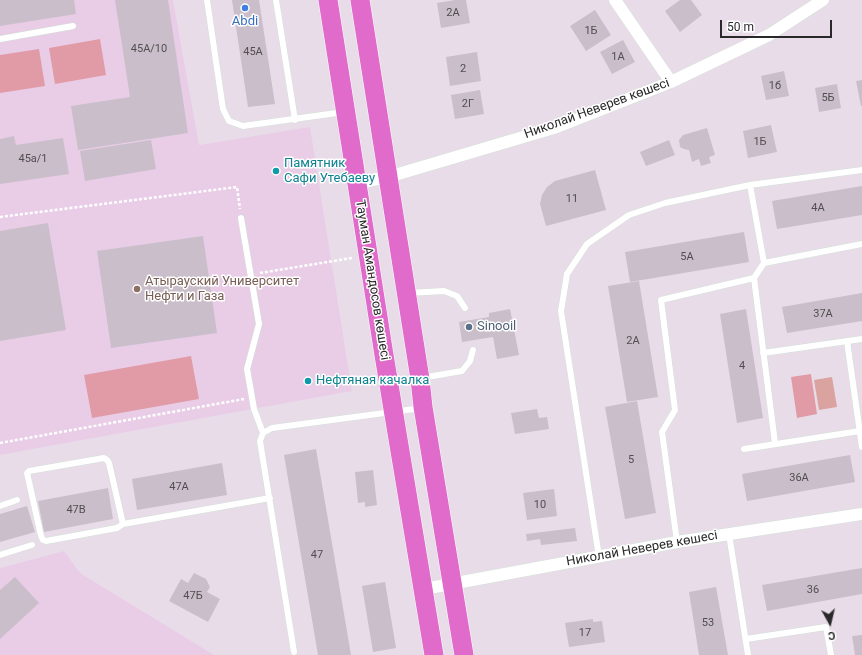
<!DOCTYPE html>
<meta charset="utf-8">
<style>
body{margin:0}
#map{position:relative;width:862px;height:655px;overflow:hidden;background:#e9dce9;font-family:Roboto,sans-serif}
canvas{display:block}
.north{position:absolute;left:810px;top:603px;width:40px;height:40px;-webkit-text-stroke:3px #fff;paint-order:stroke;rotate:172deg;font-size:11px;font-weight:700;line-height:16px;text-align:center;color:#292929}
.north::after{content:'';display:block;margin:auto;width:14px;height:18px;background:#292929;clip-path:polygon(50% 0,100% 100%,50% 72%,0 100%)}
.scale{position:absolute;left:720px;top:20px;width:112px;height:18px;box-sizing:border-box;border:2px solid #292929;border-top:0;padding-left:5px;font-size:12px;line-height:14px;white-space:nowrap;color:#292929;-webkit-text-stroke:3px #fff;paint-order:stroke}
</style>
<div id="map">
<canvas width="862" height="655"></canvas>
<div class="north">С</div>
<div class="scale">50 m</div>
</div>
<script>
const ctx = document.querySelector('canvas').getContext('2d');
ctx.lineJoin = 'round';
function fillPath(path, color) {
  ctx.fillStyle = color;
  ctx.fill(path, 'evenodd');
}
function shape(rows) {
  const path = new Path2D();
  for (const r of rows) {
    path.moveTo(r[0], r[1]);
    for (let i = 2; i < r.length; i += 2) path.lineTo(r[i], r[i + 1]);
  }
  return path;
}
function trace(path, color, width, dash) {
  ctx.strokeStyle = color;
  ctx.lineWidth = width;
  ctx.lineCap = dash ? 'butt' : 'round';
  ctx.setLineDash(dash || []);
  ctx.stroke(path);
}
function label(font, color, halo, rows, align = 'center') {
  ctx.font = font + ' Roboto,sans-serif';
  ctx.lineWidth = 3;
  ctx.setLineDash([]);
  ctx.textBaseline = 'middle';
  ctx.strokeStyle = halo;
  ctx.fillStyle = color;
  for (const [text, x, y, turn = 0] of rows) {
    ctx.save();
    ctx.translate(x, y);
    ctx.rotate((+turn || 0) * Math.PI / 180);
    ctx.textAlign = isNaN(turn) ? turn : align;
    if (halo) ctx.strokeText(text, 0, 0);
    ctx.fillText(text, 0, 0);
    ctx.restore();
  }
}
fillPath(shape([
 [0,0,173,0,199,145,310,127,352,391,0,455],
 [64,551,80,573,214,655,0,655,0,568]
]), '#e9cde7');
fillPath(shape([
 [832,377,837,407,819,410,814,380]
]), '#daa39f');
fillPath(shape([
 [100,39,106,75,55,84,49,48],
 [39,49,45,86,0,93,0,55],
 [191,356,199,399,92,418,84,375],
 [811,374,817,414,797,418,791,377]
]), '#e09ba7');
fillPath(shape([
 [0,0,74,0,76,14,0,26],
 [115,0,168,0,188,133,78,150,71,106,130,97],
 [232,0,259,0,275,104,248,107],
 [455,0,466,0,470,23,441,28,437,3],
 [680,0,691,0,702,15,680,32,665,11],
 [595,10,611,35,586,51,570,26],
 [623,40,635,62,612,74,600,52],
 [477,52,481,81,450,86,446,57],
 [784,71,789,96,766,100,761,76],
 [862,80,862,106,861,106,856,81],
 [837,84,841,108,819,112,815,88],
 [480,90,484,114,455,119,451,95],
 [771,125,777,152,748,158,743,131],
 [707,128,715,155,709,157,711,163,701,166,699,159,692,162,689,150,684,149,680,147,679,140,683,135],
 [14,136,16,145,63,138,69,174,0,184,0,139],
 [151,140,156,169,85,181,80,151],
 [669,140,675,155,646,166,640,152],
 [595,170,606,210,546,226,540,204,542,195,547,187,555,181],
 [862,186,862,215,777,229,772,201],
 [48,223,66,330,0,341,0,231],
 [744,232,749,262,630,282,625,252],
 [203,236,217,333,111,348,97,251],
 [639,281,658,397,627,402,608,286],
 [862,293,862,321,787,333,782,307],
 [510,309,519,355,497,359,493,337,462,342,459,322,489,317,489,313],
 [746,309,763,418,737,423,720,314],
 [637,401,656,513,625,519,605,407],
 [537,409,539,418,547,417,549,429,515,434,511,413],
 [316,449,351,655,318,655,284,455],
 [850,455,855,482,747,501,742,474],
 [222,463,227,495,137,510,132,479],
 [373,470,377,505,365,507,365,502,358,503,355,472],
 [108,488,113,519,44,532,38,501],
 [554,489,557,516,527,520,523,493],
 [27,506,35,532,0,542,0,514],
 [575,528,577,541,541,545,540,539,527,541,526,534],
 [862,568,862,594,767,611,762,585],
 [194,573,206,579,210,587,207,592,220,599,208,622,169,601,181,579,188,583],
 [15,577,39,603,0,639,0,590],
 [385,582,396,648,373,652,362,586],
 [716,587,728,655,699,655,689,592],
 [593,619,593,622,602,621,605,642,569,647,565,623],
 [862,635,862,655,855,655,852,636]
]), '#c9bec9');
const service = shape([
 [207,0,223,109,229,121,243,126,344,112],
 [276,0,295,120],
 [0,39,73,26],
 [750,185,764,263,754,278,775,443],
 [241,218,259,324,247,369,254,409,263,433],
 [764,263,862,244],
 [408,293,444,291,457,296,465,308],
 [847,341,862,447],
 [763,353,862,339],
 [421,378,462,371,470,361,473,350],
 [744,449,860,431],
 [0,506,17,500],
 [123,524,109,463,107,460,104,458,29,471,27,473,41,536,43,540,46,541,117,528,123,524,270,498],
 [729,534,748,655],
 [677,542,662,432,675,410,661,300,754,278],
 [0,555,32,545],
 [599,557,561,311,567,274,587,244,629,215,665,203,750,185,862,170],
 [746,639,826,627,831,655],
 [294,652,260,441,263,433,272,428,422,408]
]);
const minor = shape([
 [615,0,671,82],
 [357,183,388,177,557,127,671,82,769,35,823,0],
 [424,589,677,542,862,514]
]);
const primary = shape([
 [328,0,384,355,434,655],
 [360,0,420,379,423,407,464,655]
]);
trace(service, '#d2e0d5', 7);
trace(minor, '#d2e0d5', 13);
trace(primary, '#fff', 20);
trace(shape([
 [0,217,237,187,240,209],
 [260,273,352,258],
 [0,443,244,399]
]), '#fff', 2.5, [3, 2]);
trace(service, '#fff', 6);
trace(minor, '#fff', 12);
trace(primary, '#e06bcb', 19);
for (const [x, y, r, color] of [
 [245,8,4,"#3f7fe0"],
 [276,171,4,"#0f9aa8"],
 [137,289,4,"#8d6e63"],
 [469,327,4,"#5c6f8a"],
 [308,381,4,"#0f9aa8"]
]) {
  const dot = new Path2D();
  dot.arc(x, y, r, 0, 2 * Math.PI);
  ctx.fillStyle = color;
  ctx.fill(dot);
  trace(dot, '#fff', 1.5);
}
label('11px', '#514e51', null, [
 ["2А",453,13],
 ["1Б",591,31],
 ["45А/10",149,49],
 ["45А",253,52],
 ["1А",618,57],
 ["2",463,69],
 ["1б",775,86],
 ["5Б",828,98],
 ["2Г",468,104],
 ["1Б",760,142],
 ["45а/1",33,159],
 ["11",572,199],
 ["4А",818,208],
 ["5А",687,257],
 ["37А",823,314],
 ["2А",633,341],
 ["4",742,366],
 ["5",631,460],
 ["36А",799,478],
 ["47А",179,487],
 ["10",540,505],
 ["47В",76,510],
 ["47",317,555],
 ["36",813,590],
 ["47Б",193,596],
 ["53",708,623],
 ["17",585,633]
]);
label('13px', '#366cbe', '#fff', [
 ["Abdi",245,22]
]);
label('13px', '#292929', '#fff', [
 ["Николай Неверев көшесі",597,109,-20],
 ["Тауман Амандосов көшесі",372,280,81],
 ["Николай Неверев көшесі",642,549,-10]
]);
label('13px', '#0d838f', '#fff', [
 ["Памятник",284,164],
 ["Сафи Утебаеву",284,179],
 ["Нефтяная качалка",316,381]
], 'left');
label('13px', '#785e54', '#fff', [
 ["Атырауский Университет",145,282],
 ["Нефти и Газа",145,297]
], 'left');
label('13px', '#4e5e75', '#fff', [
 ["Sinooil",477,327]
], 'left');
</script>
